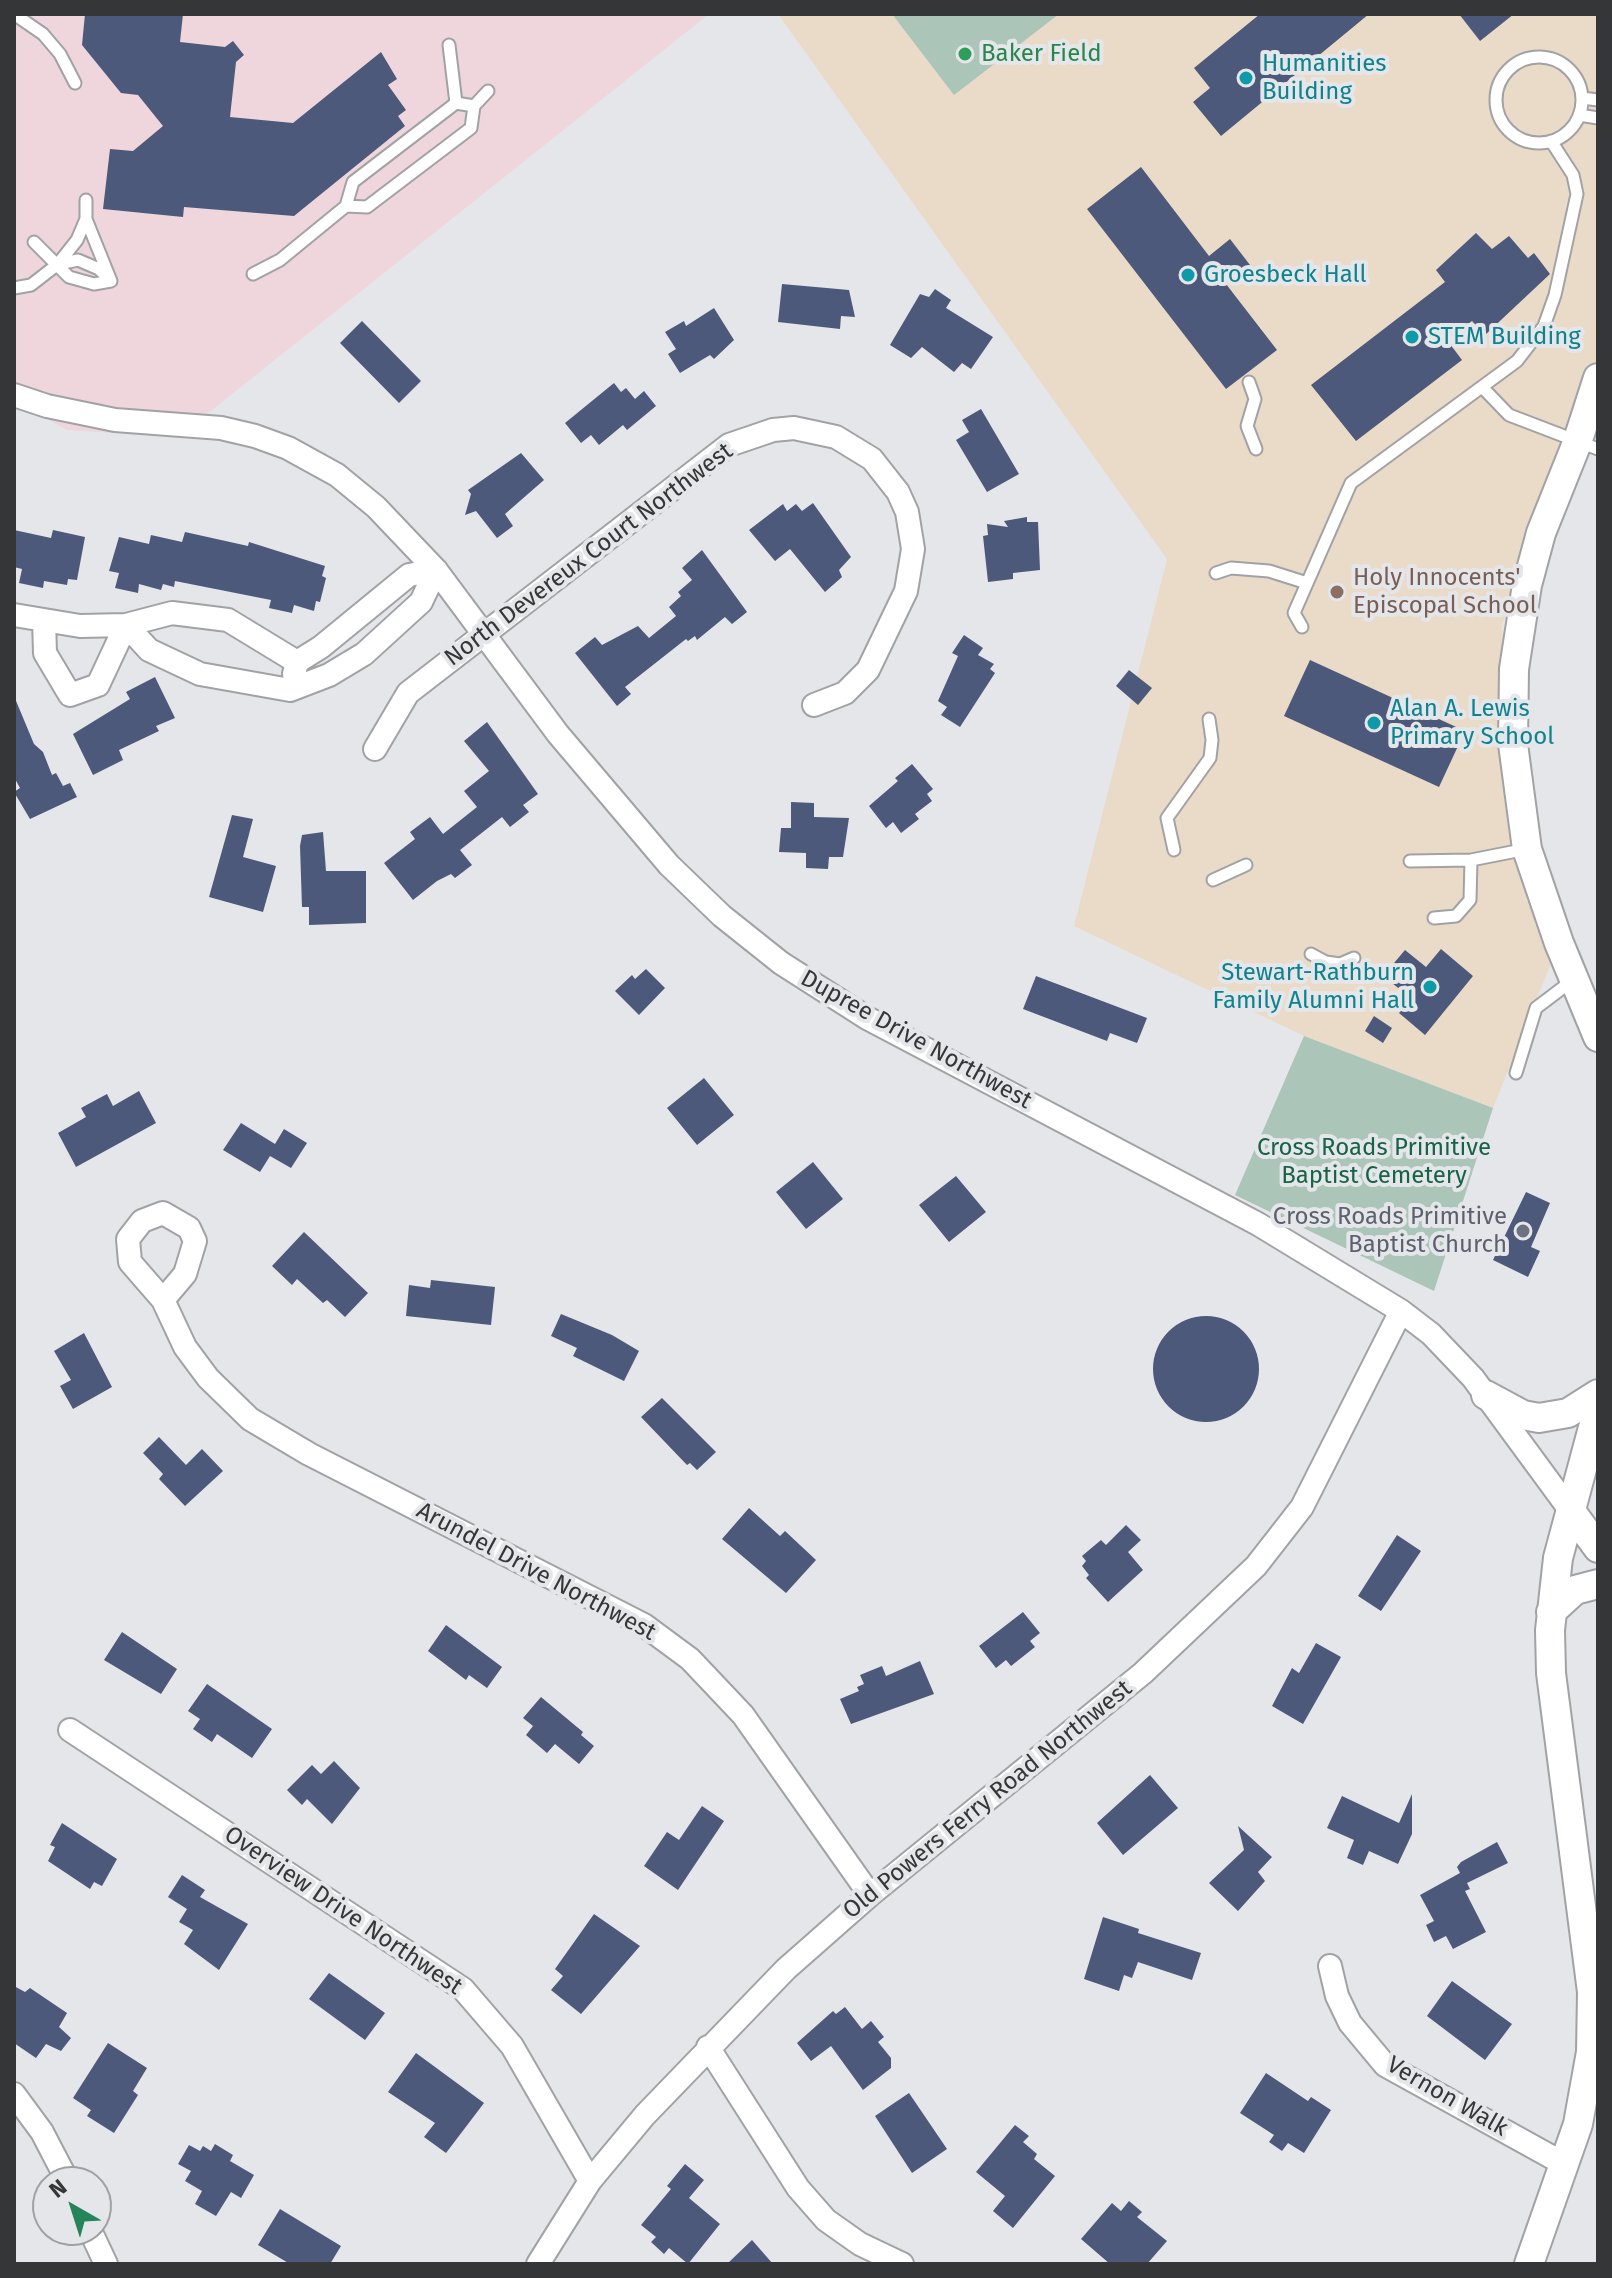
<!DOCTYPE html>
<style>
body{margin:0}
#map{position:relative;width:1612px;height:2278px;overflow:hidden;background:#e5e6e9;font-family:"Fira Sans",sans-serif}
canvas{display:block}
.frame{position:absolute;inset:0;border:16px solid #353637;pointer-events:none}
.north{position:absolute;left:32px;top:2166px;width:80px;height:80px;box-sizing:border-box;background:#e5e6e9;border:2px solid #9fa0a2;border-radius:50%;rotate:321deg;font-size:22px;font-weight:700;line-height:32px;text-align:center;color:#353637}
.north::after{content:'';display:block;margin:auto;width:28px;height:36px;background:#26845b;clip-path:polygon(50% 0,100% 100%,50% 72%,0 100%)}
</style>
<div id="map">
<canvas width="1612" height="2278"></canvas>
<div class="frame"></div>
<div class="north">N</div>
</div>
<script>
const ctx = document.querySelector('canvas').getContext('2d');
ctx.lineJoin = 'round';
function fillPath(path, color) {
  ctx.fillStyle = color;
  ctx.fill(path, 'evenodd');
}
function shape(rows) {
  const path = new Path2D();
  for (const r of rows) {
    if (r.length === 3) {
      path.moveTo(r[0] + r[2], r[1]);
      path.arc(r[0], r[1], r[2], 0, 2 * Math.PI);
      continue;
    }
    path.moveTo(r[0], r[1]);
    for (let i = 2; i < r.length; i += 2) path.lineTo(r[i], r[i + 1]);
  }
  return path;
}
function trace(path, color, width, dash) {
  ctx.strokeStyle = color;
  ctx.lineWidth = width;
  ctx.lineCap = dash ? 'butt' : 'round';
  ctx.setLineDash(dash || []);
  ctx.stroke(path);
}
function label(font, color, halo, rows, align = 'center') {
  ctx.font = font + ' "Fira Sans",sans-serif';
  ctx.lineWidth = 8;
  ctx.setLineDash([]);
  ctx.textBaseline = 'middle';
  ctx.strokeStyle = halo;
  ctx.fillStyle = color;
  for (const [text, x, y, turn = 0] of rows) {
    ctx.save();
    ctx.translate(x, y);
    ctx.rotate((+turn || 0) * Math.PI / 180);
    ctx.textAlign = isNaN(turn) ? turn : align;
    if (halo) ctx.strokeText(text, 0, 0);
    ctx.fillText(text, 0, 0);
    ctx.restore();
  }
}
fillPath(shape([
 [14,14,709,14,178,437,67,430,14,400]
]), '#efd5dc');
fillPath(shape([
 [778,14,1598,14,1598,375,1577,443,1502,625,1514,789,1559,943,1493,1108,1304,1036,1074,926,1167,559]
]), '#eadac8');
fillPath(shape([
 [892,14,1059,14,954,95],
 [1304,1036,1493,1108,1434,1291,1235,1195]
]), '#abc5b8');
fillPath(shape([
 [85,14,183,14,180,42,225,47,233,41,244,55,236,62,230,117,293,123,381,52,397,79,388,85,406,110,398,116,405,126,294,216,184,207,183,217,103,209,110,149,133,151,163,126,138,95,121,93,82,45],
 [1260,14,1369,14,1221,136,1193,102,1210,88,1194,68],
 [1459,14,1514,14,1480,41],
 [1141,167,1209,256,1230,239,1250,265,1226,284,1277,350,1226,389,1087,209],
 [1476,233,1492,249,1509,236,1528,258,1534,253,1550,274,1485,335,1472,321,1447,340,1462,360,1356,441,1311,385,1445,282,1436,270],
 [782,284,849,290,855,317,841,316,840,329,778,322],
 [935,289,951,300,946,308,993,337,971,369,962,363,954,372,922,347,911,358,890,345,920,294,929,297],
 [714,308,734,340,714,359,710,355,680,373,668,354,676,349,665,332,684,321,686,326],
 [362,321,421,381,399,403,340,343],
 [614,383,621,392,626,388,635,399,644,391,656,406,627,430,623,425,599,445,591,435,581,443,565,423],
 [981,409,1019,474,987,492,956,440,969,432,962,420],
 [521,453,544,480,505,514,513,526,497,538,476,511,465,515,471,494,468,490],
 [813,503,851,557,839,570,842,577,825,592,790,549,775,561,749,530,783,504,787,511,796,504,802,511],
 [1027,517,1027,522,1038,522,1040,570,1013,573,1013,579,988,582,983,536,988,535,987,524,1008,527,1004,521],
 [14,530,51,538,53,530,85,537,77,580,68,579,67,585,44,581,43,588,19,583,22,569,14,567],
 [185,532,248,546,249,542,325,566,322,576,326,578,320,602,316,601,314,611,294,605,292,613,269,608,271,600,175,581,174,587,163,584,161,590,139,584,138,593,115,588,119,573,109,571,119,537,149,544,151,535,182,542],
 [702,550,747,612,732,624,725,617,697,640,695,636,688,641,686,639,625,687,631,694,617,706,575,653,595,637,602,645,638,626,649,638,676,616,669,607,681,596,678,592,692,580,682,568],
 [964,635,983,648,978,655,994,664,990,669,995,673,960,727,941,715,947,707,938,701,958,656,952,653],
 [1310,660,1465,731,1439,787,1284,716],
 [1129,670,1152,688,1138,705,1116,686],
 [155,677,175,718,156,726,159,731,119,750,123,760,93,775,73,734,130,699,126,692],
 [14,696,34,744,43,752,52,775,56,773,63,786,70,783,77,797,30,819,14,792,20,788,14,777],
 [487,722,538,794,523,805,529,812,510,827,502,817,460,850,472,865,455,878,451,874,437,881,413,900,384,863,415,839,410,832,430,817,443,834,477,807,464,791,489,771,464,741],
 [912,764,933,789,927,794,932,801,915,814,919,819,901,833,893,822,886,828,869,806,898,781,895,778],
 [791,802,814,803,814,817,849,818,843,857,829,857,828,869,806,868,806,853,779,852,781,828,791,828],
 [232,815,253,819,243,857,276,866,263,912,209,897],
 [323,832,326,871,366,871,366,923,309,925,309,907,302,907,300,846,302,835],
 [1441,949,1473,976,1425,1035,1399,1013,1411,998,1383,976,1405,950,1426,967],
 [646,969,665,988,639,1015,615,991,632,975,635,979],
 [1036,976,1147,1018,1137,1043,1110,1033,1107,1041,1023,1009],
 [1374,1016,1392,1028,1383,1043,1365,1031],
 [704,1078,734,1115,697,1145,667,1108],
 [139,1091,156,1123,76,1167,58,1133,86,1117,81,1108,107,1094,113,1106],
 [241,1123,275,1144,284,1129,307,1143,291,1168,270,1156,260,1172,223,1150],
 [813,1162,843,1199,806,1229,776,1192],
 [956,1176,986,1212,949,1242,919,1205],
 [1526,1192,1550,1203,1531,1247,1540,1251,1528,1277,1493,1260],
 [304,1232,368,1293,345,1317,327,1300,323,1303,297,1279,292,1285,272,1266],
 [431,1280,495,1287,491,1325,406,1316,409,1285,430,1288],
 [561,1314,612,1335,639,1351,624,1381,573,1356,577,1348,551,1336],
 [1206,1369,53],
 [84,1333,112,1387,73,1409,60,1386,71,1380,54,1351],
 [662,1398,716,1452,697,1470,690,1463,687,1465,641,1417],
 [159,1437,186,1465,202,1449,223,1471,185,1506,159,1479,163,1474,143,1453],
 [749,1508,780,1536,785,1531,816,1560,786,1593,722,1539],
 [1126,1525,1141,1540,1128,1552,1143,1570,1108,1602,1086,1578,1089,1575,1082,1566,1086,1561,1082,1556,1101,1540,1106,1545],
 [1397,1535,1421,1551,1381,1611,1358,1596],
 [1023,1612,1040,1633,1030,1641,1035,1647,1011,1666,1006,1660,996,1668,979,1646],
 [446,1625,502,1667,487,1688,469,1675,466,1680,428,1651],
 [122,1632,177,1669,161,1694,104,1660],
 [1316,1643,1341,1657,1303,1724,1272,1706,1292,1668,1299,1673],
 [920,1661,934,1694,851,1724,840,1699,859,1691,857,1687,864,1684,860,1675,882,1666,886,1676],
 [207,1684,272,1729,252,1758,217,1734,212,1742,193,1729,200,1719,188,1711],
 [541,1697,583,1732,581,1735,594,1746,579,1764,555,1744,547,1753,526,1735,533,1726,523,1718],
 [334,1761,360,1788,332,1824,307,1799,302,1805,287,1790,312,1765,321,1774],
 [1150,1775,1178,1808,1123,1855,1097,1823],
 [1412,1794,1412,1834,1398,1864,1369,1851,1363,1865,1347,1858,1354,1840,1327,1828,1342,1796,1399,1823],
 [702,1806,724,1821,678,1890,644,1866,667,1832,679,1840],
 [62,1823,117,1859,102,1886,94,1882,90,1889,48,1861,55,1847,50,1845],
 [1238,1826,1272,1857,1258,1872,1265,1881,1238,1911,1209,1883,1244,1850],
 [1497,1842,1508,1863,1467,1883,1470,1889,1465,1891,1486,1932,1453,1949,1446,1936,1434,1942,1426,1925,1434,1921,1420,1895,1460,1873,1457,1867,1461,1862],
 [182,1875,205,1890,200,1897,248,1924,219,1970,184,1944,193,1930,179,1922,187,1909,168,1897],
 [594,1914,640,1946,581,2014,551,1990,563,1976,555,1969],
 [1103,1917,1139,1929,1138,1933,1201,1953,1192,1980,1138,1962,1132,1978,1124,1975,1119,1991,1084,1979],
 [329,1973,385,2013,365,2040,309,1999],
 [1452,1981,1512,2024,1485,2060,1427,2016],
 [14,1986,25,1992,30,1988,67,2013,59,2027,71,2038,61,2051,46,2044,36,2058,14,2043],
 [845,2007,862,2029,871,2021,884,2037,878,2042,891,2058,891,2068,863,2090,831,2046,811,2061,797,2043,833,2011,836,2014],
 [108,2043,147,2068,133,2091,138,2095,114,2133,87,2116,91,2110,73,2098],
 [416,2053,484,2103,446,2153,424,2137,435,2123,388,2092],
 [1266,2073,1308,2101,1311,2097,1331,2110,1304,2153,1288,2143,1282,2151,1269,2142,1274,2135,1240,2113],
 [909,2093,947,2149,912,2173,875,2116],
 [1015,2125,1029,2136,1023,2142,1037,2154,1034,2159,1055,2176,1013,2228,993,2211,1005,2196,976,2172],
 [215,2144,233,2155,230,2161,254,2175,241,2198,231,2192,216,2216,195,2204,202,2191,185,2181,191,2171,178,2164,189,2145,200,2151,203,2146,211,2151],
 [685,2164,704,2180,689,2198,720,2224,688,2264,669,2248,664,2254,651,2242,656,2237,641,2225,671,2189,667,2186],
 [1129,2201,1142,2212,1137,2217,1167,2241,1147,2264,1110,2264,1081,2239,1112,2203,1121,2211],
 [280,2209,341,2246,330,2264,290,2264,258,2245],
 [752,2240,773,2264,727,2264]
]), '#4d597a');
const service = shape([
 [14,14,43,34,60,54,75,83],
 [449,45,456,103],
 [1539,100,43],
 [1582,98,1598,100],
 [1579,115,1598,118],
 [86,200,86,219,111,281],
 [346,206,367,207,471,128,474,106,488,91],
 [34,242,69,277,94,284,111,281],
 [59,264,78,260,99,269,108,278],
 [253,274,280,260,346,206,353,182,456,103,474,106],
 [14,288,31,285,58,264,77,240,86,219],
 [1249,382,1255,399,1247,426,1256,449],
 [1482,387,1509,415,1598,449],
 [1216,573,1231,568,1269,571,1307,583],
 [1302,627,1294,613,1351,483,1517,361,1544,326,1555,295,1577,194,1573,175,1551,141],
 [1174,850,1167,818,1210,758,1212,740,1209,719],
 [1410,861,1471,860,1527,849],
 [1213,880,1246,865],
 [1434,918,1456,916,1470,900,1471,860],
 [1311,954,1326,962,1340,964,1354,958],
 [1516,1073,1536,1008,1573,980]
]);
const minor = shape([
 [14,395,47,406,115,420,221,428,255,436,288,448,337,475,376,507,436,570,558,734,669,865,722,916,781,963,867,1018,1258,1224,1401,1311,1431,1334,1473,1378,1570,1510],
 [14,615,80,626,126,625,172,613,228,620,297,662],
 [44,620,45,653,70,695,98,685,126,625],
 [126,625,149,650,200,674,290,690,329,675,364,654,421,602,436,570],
 [294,674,297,662,321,647,409,575,436,570],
 [375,749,408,693,729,445,773,430,794,428,836,437,872,459,898,492,907,512,913,549,906,591,868,670,845,693,814,705],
 [163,1300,185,1274,195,1241,189,1228,163,1213,142,1221,128,1239,130,1262,163,1300,185,1347,208,1378,250,1419,309,1454,644,1625,690,1659,743,1715,870,1895],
 [70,1730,463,1989,512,2046,590,2181],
 [1330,1966,1337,1996,1350,2023,1385,2065,1566,2165],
 [708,2047,798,2188,826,2220,860,2244,902,2264],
 [14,2094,42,2132,68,2182],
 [90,2230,106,2264],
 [538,2264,590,2181,645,2115,786,1969,870,1895,1143,1673,1256,1566,1302,1507,1401,1311]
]);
const tertiary = shape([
 [1598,378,1577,443,1541,533,1527,585,1514,669,1513,744,1527,849,1559,943,1598,1037],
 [1486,1395,1523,1415,1539,1418,1568,1413,1598,1394],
 [1570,1510,1598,1548],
 [1551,1612,1575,1590,1598,1584],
 [1529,2264,1578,2124,1591,2052,1592,1992,1551,1673,1550,1630,1558,1558,1598,1409]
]);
trace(service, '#a1a2a4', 15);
trace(minor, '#a1a2a4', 26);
trace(tertiary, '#a1a2a4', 32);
trace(service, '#fff', 11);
trace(minor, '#fff', 22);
trace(tertiary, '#fff', 28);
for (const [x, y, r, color] of [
 [965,54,8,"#2e9e5b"],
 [1246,78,8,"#0f9aa8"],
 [1188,275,8,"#0f9aa8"],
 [1412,337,8,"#0f9aa8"],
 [1337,592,8,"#8d6e63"],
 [1374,723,8,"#0f9aa8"],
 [1430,987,8,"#0f9aa8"],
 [1523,1231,8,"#6b7280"]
]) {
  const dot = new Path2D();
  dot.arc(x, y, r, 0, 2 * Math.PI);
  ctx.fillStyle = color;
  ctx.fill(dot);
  trace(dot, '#e5e6e9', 3);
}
label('24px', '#27864d', '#e5e6e9', [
 ["Baker Field",981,54]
], 'left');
label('24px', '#0d838f', '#e5e6e9', [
 ["Humanities",1262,64],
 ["Building",1262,92],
 ["Groesbeck Hall",1204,275],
 ["STEM Building",1428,337],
 ["Alan A. Lewis",1390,709],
 ["Primary School",1390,737],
 ["Stewart-Rathburn",1414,973,"right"],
 ["Family Alumni Hall",1414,1001,"right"]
], 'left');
label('24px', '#353637', '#e5e6e9', [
 ["North Devereux Court Northwest",589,555,-37],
 ["Dupree Drive Northwest",916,1040,29],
 ["Arundel Drive Northwest",536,1572,28],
 ["Old Powers Ferry Road Northwest",988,1800,-39],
 ["Overview Drive Northwest",343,1911,34],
 ["Vernon Walk",1447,2097,30]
]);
label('24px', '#785e54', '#e5e6e9', [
 ["Holy Innocents'",1353,578],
 ["Episcopal School",1353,606]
], 'left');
label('24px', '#166346', '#e5e6e9', [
 ["Cross Roads Primitive",1374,1148],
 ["Baptist Cemetery",1374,1176]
]);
label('24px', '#5b616d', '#e5e6e9', [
 ["Cross Roads Primitive",1507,1217],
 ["Baptist Church",1507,1245]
], 'right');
</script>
